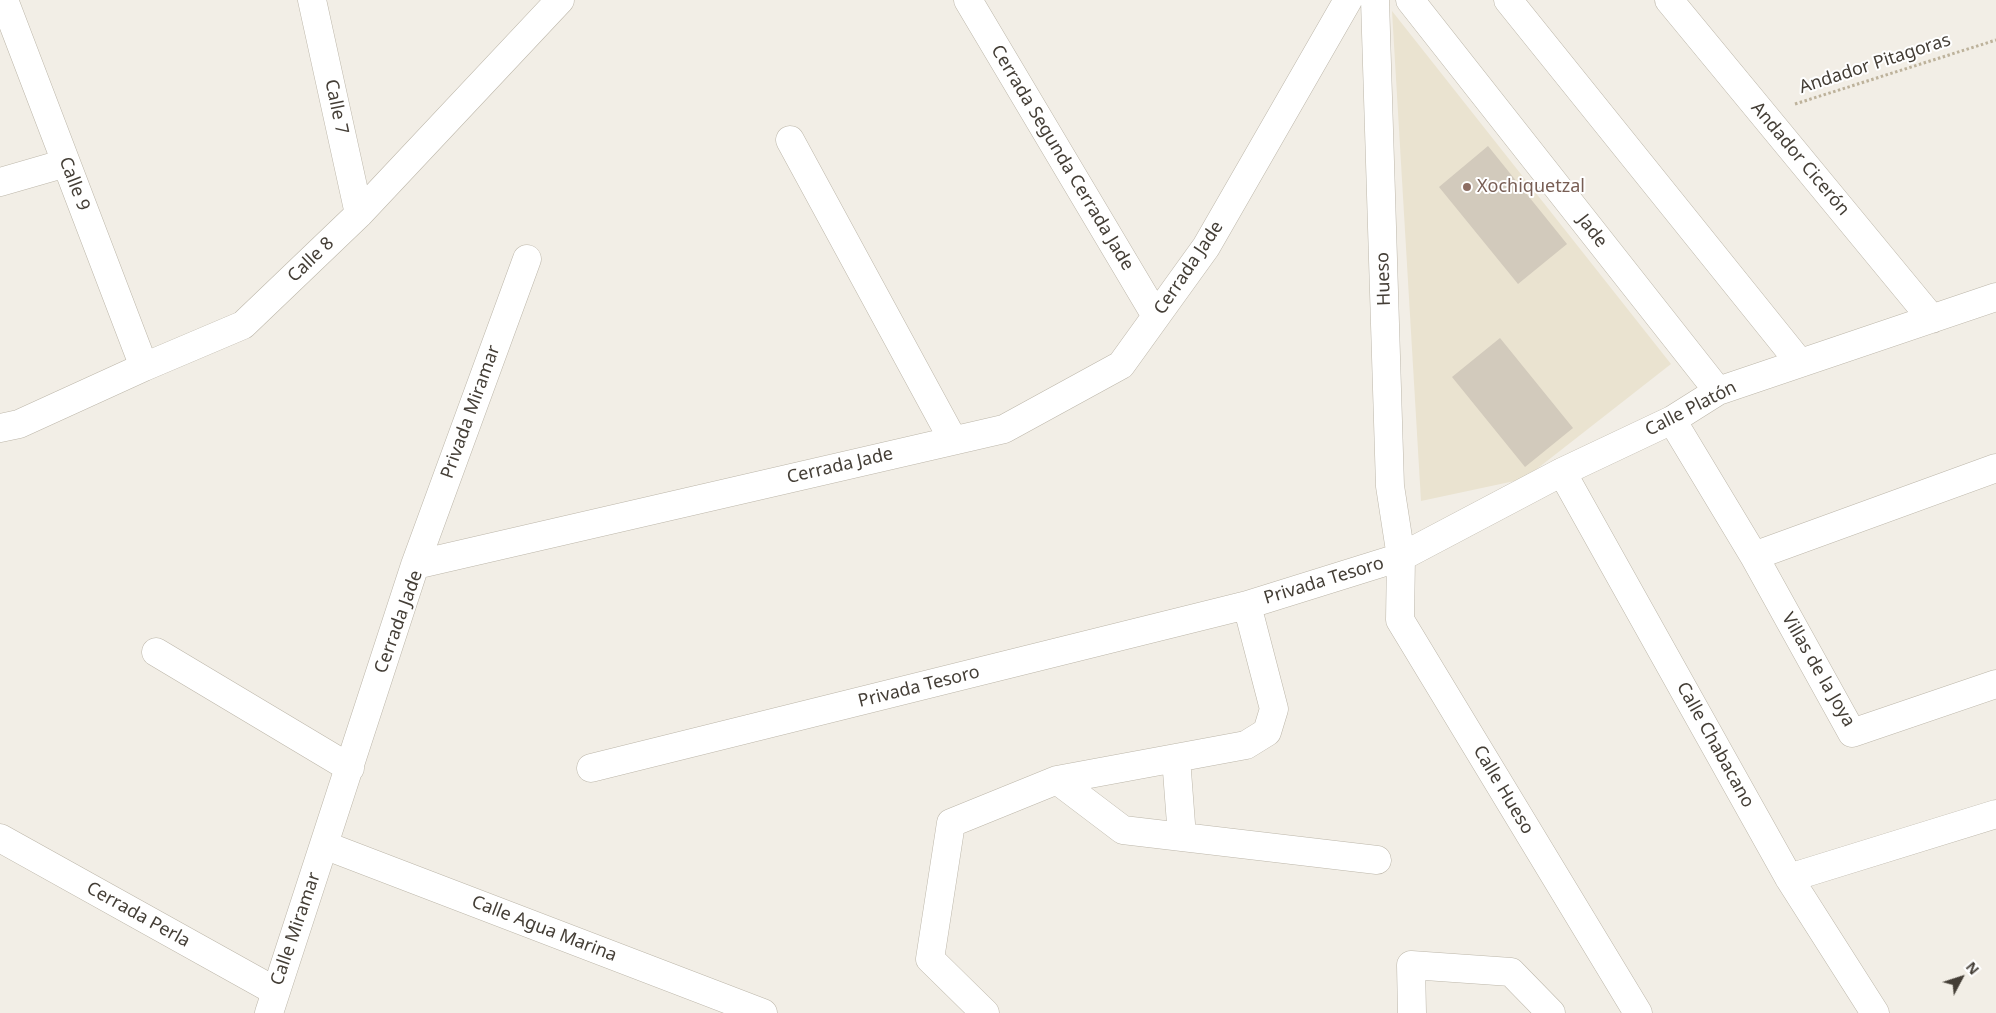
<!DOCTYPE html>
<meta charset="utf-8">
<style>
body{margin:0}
#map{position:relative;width:1996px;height:1013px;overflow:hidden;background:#f2eee6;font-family:"Noto Sans",sans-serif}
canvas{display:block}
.north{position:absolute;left:1936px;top:953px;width:50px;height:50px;-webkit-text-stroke:4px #fff;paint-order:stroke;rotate:50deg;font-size:14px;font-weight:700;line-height:20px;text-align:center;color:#443e36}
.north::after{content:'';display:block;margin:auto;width:18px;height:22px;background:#443e36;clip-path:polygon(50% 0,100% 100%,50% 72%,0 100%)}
</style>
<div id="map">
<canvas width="1996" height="1013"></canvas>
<div class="north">N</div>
</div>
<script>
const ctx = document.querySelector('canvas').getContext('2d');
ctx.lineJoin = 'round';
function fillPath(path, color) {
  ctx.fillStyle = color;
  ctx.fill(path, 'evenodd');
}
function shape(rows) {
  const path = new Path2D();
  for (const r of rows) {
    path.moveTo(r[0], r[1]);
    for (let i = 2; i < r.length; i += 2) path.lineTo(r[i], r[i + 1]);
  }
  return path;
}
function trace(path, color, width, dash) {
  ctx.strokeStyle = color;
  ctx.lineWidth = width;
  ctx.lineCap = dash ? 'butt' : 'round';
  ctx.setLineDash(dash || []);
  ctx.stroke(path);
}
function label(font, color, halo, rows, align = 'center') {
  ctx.font = font + ' "Noto Sans",sans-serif';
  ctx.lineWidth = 4;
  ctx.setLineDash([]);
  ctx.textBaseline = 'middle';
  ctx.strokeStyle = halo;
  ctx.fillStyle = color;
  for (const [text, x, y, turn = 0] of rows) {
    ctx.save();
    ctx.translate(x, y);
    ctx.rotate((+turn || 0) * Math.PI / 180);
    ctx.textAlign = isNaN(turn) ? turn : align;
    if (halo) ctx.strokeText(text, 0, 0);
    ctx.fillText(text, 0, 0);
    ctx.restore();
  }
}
fillPath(shape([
 [1392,11,1671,364,1524,479,1421,501]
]), '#eae3d0');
fillPath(shape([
 [1488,146,1567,244,1518,284,1439,187],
 [1500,338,1573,428,1525,467,1452,377]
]), '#d2cabc');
const street = shape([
 [4,0,144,367],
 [312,0,359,214],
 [968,0,1156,316],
 [1375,0,1390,486,1401,557,1400,620,1638,1013],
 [1410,0,1718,391],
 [1508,0,1800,363],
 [1669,0,1932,319],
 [790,140,953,440],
 [0,182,66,163],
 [1672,420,1754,556,1852,733,1996,684],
 [0,428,19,424,144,367,243,325,359,214,560,0],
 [1562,472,1789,878,1875,1013],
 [1754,556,1996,468],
 [415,565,1004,429,1121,365,1206,247,1348,0],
 [156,652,350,768],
 [1176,758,1182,837],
 [591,768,1247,605,1401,557,1562,472,1672,420,1718,391,1996,297],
 [1057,780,1123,830,1377,860],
 [0,838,275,991],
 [324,845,763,1013],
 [1789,878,1996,814],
 [269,1013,415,565,527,259],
 [985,1013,930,959,951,823,1057,780,1246,745,1267,732,1274,709,1247,605],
 [1412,1013,1411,965,1511,972,1551,1013]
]);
trace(street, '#bcb6a9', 29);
trace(shape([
 [1795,104,1996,40]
]), '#bdb29b', 3, [2.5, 2.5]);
trace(street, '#fff', 28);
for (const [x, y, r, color] of [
 [1467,187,5,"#8d6e63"]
]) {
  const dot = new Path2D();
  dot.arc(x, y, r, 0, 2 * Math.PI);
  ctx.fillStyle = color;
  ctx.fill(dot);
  trace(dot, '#fff', 2);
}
label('18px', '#443e36', '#fff', [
 ["Andador Pitagoras",1875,64,-18],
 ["Calle 7",336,107,78],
 ["Cerrada Segunda Cerrada Jade",1062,158,59],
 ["Andador Cicerón",1800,159,50],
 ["Calle 9",74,184,69],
 ["Jade",1592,231,52],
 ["Calle 8",311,260,-44],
 ["Cerrada Jade",1189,268,-56],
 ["Hueso",1384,279,-92],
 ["Calle Platón",1691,409,-27],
 ["Privada Miramar",471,412,-70],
 ["Cerrada Jade",840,466,-13],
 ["Privada Tesoro",1324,581,-17],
 ["Cerrada Jade",399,622,-70],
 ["Villas de la Joya",1818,670,60],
 ["Privada Tesoro",919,687,-14],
 ["Calle Chabacano",1715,745,61],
 ["Calle Hueso",1503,790,59],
 ["Cerrada Perla",138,915,29],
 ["Calle Miramar",296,929,-71],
 ["Calle Agua Marina",544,929,21]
]);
label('18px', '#785e54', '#fff', [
 ["Xochiquetzal",1477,187]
], 'left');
</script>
